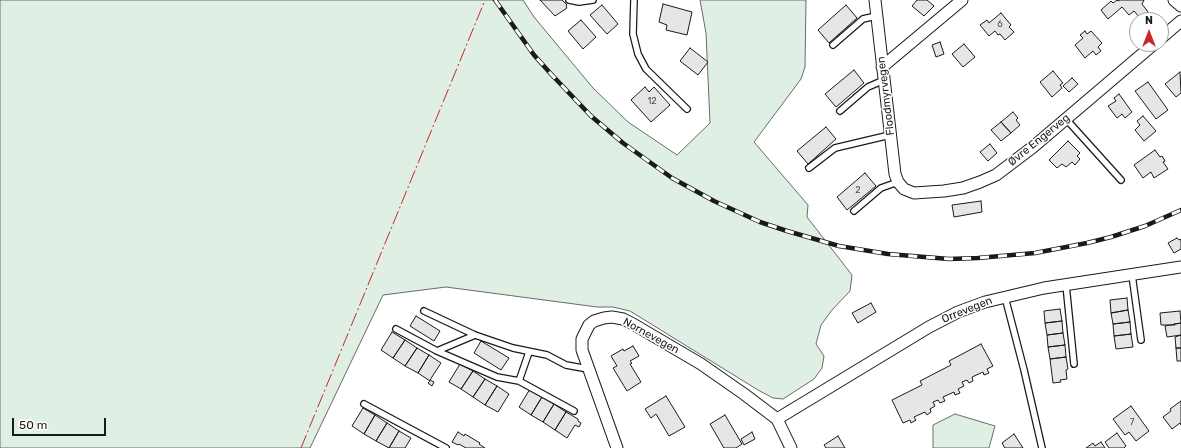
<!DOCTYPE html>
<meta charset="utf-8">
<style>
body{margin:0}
#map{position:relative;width:1181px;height:448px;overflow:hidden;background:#fff;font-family:Rubik,sans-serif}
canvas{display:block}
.north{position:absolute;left:1129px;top:12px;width:40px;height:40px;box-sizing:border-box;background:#fff;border:1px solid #a3a3a3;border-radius:50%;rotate:0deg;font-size:11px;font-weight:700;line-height:16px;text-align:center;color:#1a1a1a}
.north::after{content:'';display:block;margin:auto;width:14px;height:18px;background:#c62828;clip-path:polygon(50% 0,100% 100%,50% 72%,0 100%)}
.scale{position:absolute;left:12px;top:418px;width:94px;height:18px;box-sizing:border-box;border:2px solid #1a1a1a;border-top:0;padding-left:5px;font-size:12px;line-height:14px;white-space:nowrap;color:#1a1a1a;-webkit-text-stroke:3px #fff;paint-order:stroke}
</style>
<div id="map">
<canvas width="1181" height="448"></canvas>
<div class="north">N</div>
<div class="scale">50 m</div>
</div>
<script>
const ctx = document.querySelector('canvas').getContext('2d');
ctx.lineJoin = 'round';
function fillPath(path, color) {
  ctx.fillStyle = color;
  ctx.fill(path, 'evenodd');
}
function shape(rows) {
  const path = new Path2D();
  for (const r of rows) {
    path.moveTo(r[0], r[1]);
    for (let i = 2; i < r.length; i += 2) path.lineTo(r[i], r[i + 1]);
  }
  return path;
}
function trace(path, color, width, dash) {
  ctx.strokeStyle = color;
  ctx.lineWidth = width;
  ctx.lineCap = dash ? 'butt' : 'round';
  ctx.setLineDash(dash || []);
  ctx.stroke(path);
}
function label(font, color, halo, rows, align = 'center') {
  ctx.font = font + ' Rubik,sans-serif';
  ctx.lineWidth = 3;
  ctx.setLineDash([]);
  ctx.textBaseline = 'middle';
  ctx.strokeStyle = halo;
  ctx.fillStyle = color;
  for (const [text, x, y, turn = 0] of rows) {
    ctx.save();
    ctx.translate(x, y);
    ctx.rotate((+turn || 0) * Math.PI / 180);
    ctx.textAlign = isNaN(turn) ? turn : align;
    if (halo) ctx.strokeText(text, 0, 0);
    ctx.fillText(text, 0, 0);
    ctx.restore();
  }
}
const green = shape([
 [0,0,523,0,534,17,593,88,628,122,677,155,710,123,706,33,700,0,806,0,805,67,801,79,754,142,808,205,807,217,852,275,850,291,832,310,821,325,816,344,824,356,822,368,814,379,783,399,773,398,758,390,630,311,613,307,597,307,446,287,383,295,310,448,0,448,0,0],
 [955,414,995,426,989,448,933,448,933,425,955,414]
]);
fillPath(green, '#e0efe3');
trace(green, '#6a6a6a', 1);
const building = shape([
 [540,0,562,0,567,5,566,6,567,8,555,16,540,0],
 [917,0,927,0,934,6,924,16,912,6,917,0],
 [1117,0,1118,1,1120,0,1144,0,1142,4,1148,12,1140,18,1134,11,1129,15,1122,7,1108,19,1101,10,1111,1,1113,3,1117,0],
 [663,4,692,12,687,35,666,30,667,25,659,22,663,4],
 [602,5,618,24,607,34,590,15,602,5],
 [846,5,857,18,829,43,818,30,846,5],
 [1001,13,1011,25,1009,27,1014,32,1005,40,1000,34,998,35,995,31,989,36,980,25,987,20,989,23,1001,13],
 [581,20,596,37,583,49,568,31,581,20],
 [1085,31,1087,34,1091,31,1102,43,1098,47,1101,51,1096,55,1093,51,1085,58,1075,45,1083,38,1080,35,1085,31],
 [940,42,944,54,936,57,932,45,940,42],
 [964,44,975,57,963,67,952,54,964,44],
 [690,48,708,62,698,75,680,61,690,48],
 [854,70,864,83,836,107,825,94,854,70],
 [1053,71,1063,83,1060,85,1062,88,1052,97,1040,82,1053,71],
 [1180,72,1181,93,1176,97,1165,84,1180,72],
 [1072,78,1078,84,1069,92,1063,86,1072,78],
 [1148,82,1168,110,1156,119,1135,91,1148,82],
 [645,87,649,92,654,87,670,105,651,122,631,100,645,87],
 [1119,94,1132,112,1125,118,1122,114,1117,118,1108,106,1116,101,1114,98,1119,94],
 [1013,112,1018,118,1016,120,1020,125,1011,133,1001,122,1013,112],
 [1143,116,1156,131,1144,141,1135,130,1140,125,1137,121,1143,116],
 [1001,122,1011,133,1001,141,991,130,1001,122],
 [826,127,836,139,808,164,797,151,826,127],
 [1068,141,1080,153,1077,156,1080,159,1075,165,1072,162,1066,167,1062,164,1057,168,1049,160,1068,141],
 [990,144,997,153,988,161,980,152,990,144],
 [1155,150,1160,157,1162,156,1165,161,1163,162,1168,169,1154,178,1151,172,1143,178,1134,165,1155,150],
 [865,173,876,186,847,210,837,197,865,173],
 [981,201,982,212,954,217,952,205,981,201],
 [1177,238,1179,240,1181,239,1181,249,1174,253,1168,243,1177,238],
 [1127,298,1128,310,1111,313,1110,300,1127,298],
 [871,303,876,312,858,323,852,313,871,303],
 [1060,309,1062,321,1045,323,1044,311,1060,309],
 [1128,310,1130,322,1113,324,1111,313,1128,310],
 [1180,311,1181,323,1174,324,1175,325,1161,325,1160,313,1180,311],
 [416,316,440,331,434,341,410,326,416,316],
 [1062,321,1063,333,1047,335,1045,323,1062,321],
 [1130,322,1131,334,1114,336,1113,324,1130,322],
 [1181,323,1181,335,1167,337,1165,326,1181,323],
 [392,332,405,340,393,358,381,350,392,332],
 [1063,333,1065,345,1048,347,1047,335,1063,333],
 [1131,334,1133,347,1116,349,1114,336,1131,334],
 [1181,335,1181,348,1176,348,1175,337,1181,335],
 [405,340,417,348,405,366,393,358,405,340],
 [481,341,509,358,501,370,474,353,481,341],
 [981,344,993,366,987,369,989,373,984,375,983,372,972,377,973,381,969,383,967,380,962,382,964,386,958,389,960,393,955,395,954,392,943,397,945,401,940,403,938,400,933,402,935,406,930,409,931,412,927,415,925,412,914,417,916,420,911,423,910,420,903,423,892,400,922,385,920,381,951,365,949,361,981,344],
 [1065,345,1066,357,1050,359,1048,347,1065,345],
 [633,346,639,356,630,361,632,363,630,364,641,382,627,391,613,368,617,366,611,356,623,349,624,351,633,346],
 [417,348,429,355,418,373,405,366,417,348],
 [1176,348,1181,348,1181,361,1177,361,1176,348],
 [429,355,441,363,430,380,434,382,432,386,428,383,430,381,418,373,429,355],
 [1066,357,1068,369,1066,370,1067,379,1060,380,1061,382,1053,383,1050,359,1066,357],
 [460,364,473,371,461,389,449,382,460,364],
 [473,371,485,379,473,397,461,389,473,371],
 [485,379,497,386,485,405,473,397,485,379],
 [497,386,509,394,498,412,485,405,497,386],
 [530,389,542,397,531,415,519,407,530,389],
 [666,396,685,427,669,436,656,414,651,418,645,409,666,396],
 [542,397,554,404,543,422,531,415,542,397],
 [1181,401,1181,425,1180,423,1172,429,1163,417,1171,411,1170,409,1181,401],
 [554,404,566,412,555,430,543,422,554,404],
 [1131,406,1149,431,1136,441,1129,432,1125,435,1113,419,1131,406],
 [363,408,375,415,364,434,352,426,363,408],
 [566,412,578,419,578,421,581,423,579,427,575,425,567,438,555,430,566,412],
 [375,415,387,423,376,441,364,434,375,415],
 [725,415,742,444,736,448,724,448,710,424,725,415],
 [387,423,399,431,389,448,376,441,387,423],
 [399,431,411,438,405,448,389,448,399,431],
 [458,432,464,436,465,434,480,443,479,444,485,448,466,448,459,444,458,445,452,442,458,432],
 [752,432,755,439,744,445,741,439,752,432],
 [1117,433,1126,446,1124,448,1109,448,1105,442,1117,433],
 [1014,434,1023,448,1005,448,1002,443,1014,434],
 [838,436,845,448,826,448,824,445,838,436],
 [1101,442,1105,448,1086,448,1093,443,1095,446,1101,442]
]);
fillPath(building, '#e6e6e6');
trace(building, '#1a1a1a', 1);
const lane = shape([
 [569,0,579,2,593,0],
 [634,0,633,34,638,54,646,69,687,109],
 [833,45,863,19,876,16],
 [840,111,868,87,884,80],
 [1066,119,1121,180],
 [809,168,835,148,890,135],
 [854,211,881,188,898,182],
 [1132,275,1141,340],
 [1066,285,1074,364],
 [1005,297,1024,370,1042,448],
 [424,311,475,335,513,348,547,355,566,365,588,369],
 [396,329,437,351,497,377,519,381,574,411],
 [437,351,475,335],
 [519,381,529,352],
 [364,404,446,448]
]);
const street = shape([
 [875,0,895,174,898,182,904,189,914,193,944,191,963,188,980,182,996,175,1033,147,1154,44],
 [1174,0,1181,6],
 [1161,38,1181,21],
 [882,67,962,0],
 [777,419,929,327,958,312,985,302,1044,288,1181,267],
 [617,448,582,350,582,339,589,325,594,321,604,318,612,317,623,319,633,324,701,364,744,394,777,419,791,448]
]);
trace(lane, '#1a1a1a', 8);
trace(street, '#1a1a1a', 13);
trace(lane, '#fff', 5.5);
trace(street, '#fff', 11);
const rail = shape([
 [495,0,534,55,551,74,591,116,623,143,672,178,714,201,760,222,787,231,839,246,888,254,949,259,978,258,1035,253,1087,243,1111,237,1145,226,1181,210]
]);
trace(rail, '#1a1a1a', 4.5);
trace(rail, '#fff', 3, [9]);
trace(shape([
 [301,448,485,0]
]), '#c62828', 1, [14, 3, 2, 3]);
label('9px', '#4d4d4d', null, [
 ["6",1000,24],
 ["12",652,101],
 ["2",858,190],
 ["7",1132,422]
]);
label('11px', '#1a1a1a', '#fff', [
 ["Floodmyrvegen",886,96,-97],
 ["Øvre Engerveg",1039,140,-39],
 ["Orrevegen",967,310,-22],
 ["Nornevegen",651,336,29]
]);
</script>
